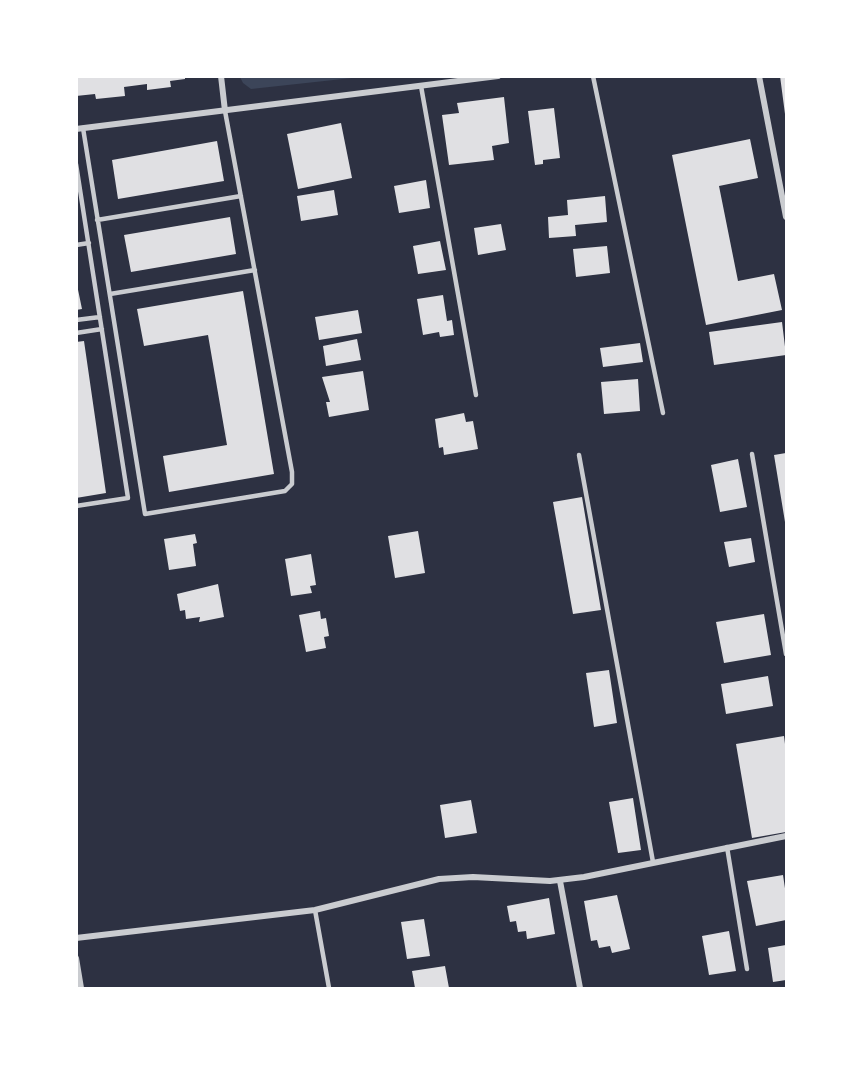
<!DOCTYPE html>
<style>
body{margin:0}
#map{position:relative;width:863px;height:1065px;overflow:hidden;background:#2d3142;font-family:Ubuntu,sans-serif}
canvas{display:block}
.frame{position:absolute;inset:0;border:78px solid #fff;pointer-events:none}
</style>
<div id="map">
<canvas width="863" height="1065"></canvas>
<div class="frame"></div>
</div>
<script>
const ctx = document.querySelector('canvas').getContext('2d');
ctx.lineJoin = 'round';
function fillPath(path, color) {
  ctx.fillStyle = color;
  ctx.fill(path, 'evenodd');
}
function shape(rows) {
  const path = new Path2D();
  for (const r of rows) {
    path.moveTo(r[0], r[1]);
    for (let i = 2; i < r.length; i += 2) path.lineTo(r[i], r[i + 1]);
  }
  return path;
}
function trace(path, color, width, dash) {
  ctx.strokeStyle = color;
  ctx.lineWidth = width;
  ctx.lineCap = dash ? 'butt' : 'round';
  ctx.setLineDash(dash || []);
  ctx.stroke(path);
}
fillPath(shape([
 [270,76,271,78,361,77,251,89,243,83,240,77]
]), '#3c4559');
fillPath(shape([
 [76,76,185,76,185,79,170,81,171,87,147,90,147,84,124,87,125,96,96,99,95,94,76,96],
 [780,76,786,76,786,114,785,114],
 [504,97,509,143,492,146,494,160,449,165,442,115,459,113,457,103],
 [554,108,560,158,543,160,543,164,535,165,528,111],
 [341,123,352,178,298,189,287,134],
 [750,139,758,178,719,186,738,281,774,274,782,310,706,325,672,155],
 [217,141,224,181,118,199,112,160],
 [426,180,430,208,399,213,394,186],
 [334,190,338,215,301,221,297,196],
 [605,196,607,222,575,225,576,236,549,238,548,217,568,215,567,200],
 [230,217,236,254,131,272,124,235],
 [501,224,506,250,478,255,474,228],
 [440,241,446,270,418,274,413,246],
 [607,246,610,273,576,277,573,249],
 [76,280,82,309,76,310],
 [243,291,274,474,169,492,163,456,227,445,208,335,144,346,137,309],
 [443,295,447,321,452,320,454,335,440,337,439,332,423,335,417,299],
 [358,310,362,333,319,340,315,317],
 [782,322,786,355,714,365,709,332],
 [357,339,361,360,326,366,323,346],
 [84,341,106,493,76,498,76,342],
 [640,343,643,362,603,367,600,348],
 [363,371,369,410,329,417,326,402,330,402,322,377],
 [638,379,640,411,604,414,601,382],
 [464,413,466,422,473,421,478,449,444,455,443,447,439,448,435,419],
 [786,453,786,522,785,522,774,455],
 [738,459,747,507,720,512,711,465],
 [582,497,601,610,573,614,553,502],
 [418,531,425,573,395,578,388,536],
 [195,534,197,543,193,544,196,566,169,570,164,539],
 [751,538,755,562,729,567,724,542],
 [311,554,316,585,310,586,312,593,291,596,285,559],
 [218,584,224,617,199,622,200,617,186,619,185,610,180,611,177,594],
 [320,611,321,619,326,618,329,636,324,637,326,648,306,652,299,615],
 [764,614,771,655,724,663,716,622],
 [609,670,617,723,594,727,586,673],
 [768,676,773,706,726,714,721,684],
 [784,736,786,752,786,832,752,838,736,744],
 [633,798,641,850,618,853,609,802],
 [471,800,477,833,445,838,440,805],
 [783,875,786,895,786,920,756,926,747,881],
 [617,895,630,949,612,953,610,946,599,948,597,940,591,941,584,901],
 [549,898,555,934,527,939,526,931,518,932,516,921,510,922,507,906],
 [424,919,430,956,407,959,401,922],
 [729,931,736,971,709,975,702,936],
 [786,945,786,980,773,982,768,948],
 [445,966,449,988,415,988,412,971]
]), '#e0e0e3');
trace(shape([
 [593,76,663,413],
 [421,86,476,395],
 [83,128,145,514,285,491,292,484,292,472,225,111],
 [76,164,128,498,76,506],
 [97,220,241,196],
 [76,245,89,243],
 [110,294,255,270],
 [76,320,100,317],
 [76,333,102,329],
 [752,454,786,654],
 [579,455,653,862],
 [727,847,747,969],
 [315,910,329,988]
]), '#caccd0', 4.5);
trace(shape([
 [221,76,225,111],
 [759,76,786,217],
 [76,129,498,76],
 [560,881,580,988],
 [76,938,315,910,439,879,473,877,550,881,584,877,786,836],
 [76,958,81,988]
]), '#caccd0', 6);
</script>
